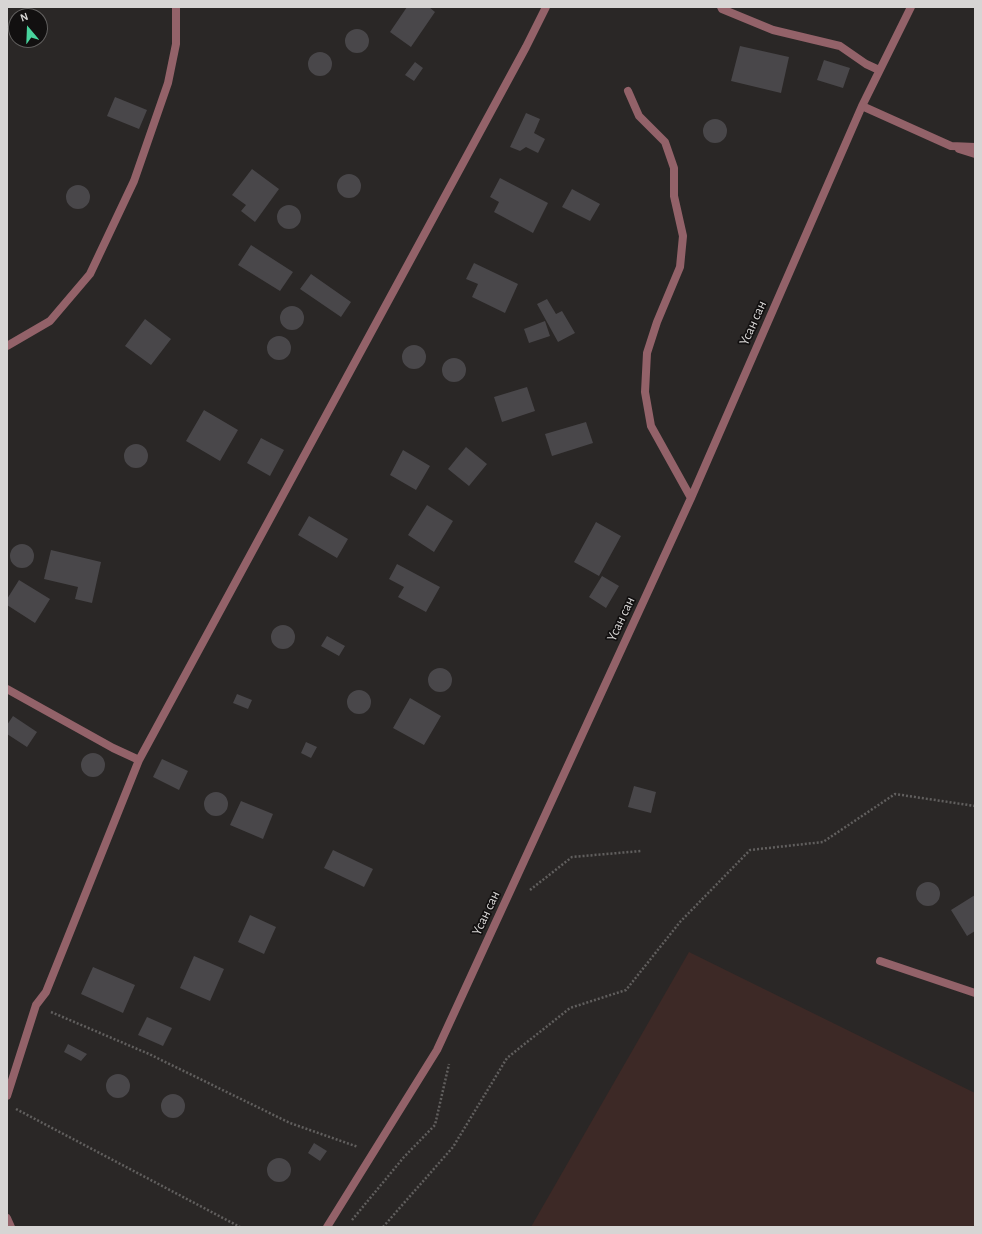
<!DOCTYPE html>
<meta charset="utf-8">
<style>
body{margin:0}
#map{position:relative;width:982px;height:1234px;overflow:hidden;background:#2a2726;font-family:"Alegreya Sans",sans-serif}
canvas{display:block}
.frame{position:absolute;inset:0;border:8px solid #d7d5d4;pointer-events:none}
.north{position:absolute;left:8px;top:8px;width:40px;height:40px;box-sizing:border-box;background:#121010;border:1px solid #615f5e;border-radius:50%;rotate:341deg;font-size:11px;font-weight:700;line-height:16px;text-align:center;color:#d7d5d4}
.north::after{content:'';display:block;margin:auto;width:14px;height:18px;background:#48d49d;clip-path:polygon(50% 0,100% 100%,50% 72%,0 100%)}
</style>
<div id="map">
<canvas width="982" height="1234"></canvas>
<div class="frame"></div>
<div class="north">N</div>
</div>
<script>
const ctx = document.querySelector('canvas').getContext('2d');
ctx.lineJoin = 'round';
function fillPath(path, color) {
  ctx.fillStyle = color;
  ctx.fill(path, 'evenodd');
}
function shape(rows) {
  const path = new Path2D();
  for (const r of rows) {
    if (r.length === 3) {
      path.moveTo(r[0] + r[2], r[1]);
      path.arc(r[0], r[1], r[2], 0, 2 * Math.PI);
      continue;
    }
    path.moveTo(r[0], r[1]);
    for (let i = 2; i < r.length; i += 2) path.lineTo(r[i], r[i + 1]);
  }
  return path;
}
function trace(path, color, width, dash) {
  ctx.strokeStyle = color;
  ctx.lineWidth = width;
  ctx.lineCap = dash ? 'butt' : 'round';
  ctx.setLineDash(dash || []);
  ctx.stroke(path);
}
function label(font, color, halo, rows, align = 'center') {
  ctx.font = font + ' "Alegreya Sans",sans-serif';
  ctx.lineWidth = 3.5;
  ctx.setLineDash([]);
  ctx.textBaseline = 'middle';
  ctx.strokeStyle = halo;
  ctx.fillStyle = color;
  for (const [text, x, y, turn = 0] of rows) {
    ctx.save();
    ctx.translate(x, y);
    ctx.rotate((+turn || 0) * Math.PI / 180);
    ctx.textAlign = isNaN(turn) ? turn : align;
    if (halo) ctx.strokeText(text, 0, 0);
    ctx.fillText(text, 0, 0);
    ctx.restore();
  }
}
fillPath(shape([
 [689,952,975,1093,975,1227,531,1227]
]), '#3d2926');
fillPath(shape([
 [407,7,429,7,435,12,411,47,390,32],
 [357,41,12],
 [740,46,789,57,781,93,731,81],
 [320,64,12],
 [824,60,850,68,843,88,817,80],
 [415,62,423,68,414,81,405,75],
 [115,97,147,110,139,129,107,116],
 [526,113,540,119,534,133,545,139,538,153,526,147,520,151,510,147],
 [715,131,12],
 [252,169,279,189,255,222,241,211,246,205,232,195],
 [349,186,12],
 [500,178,548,203,533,233,494,212,499,202,490,197],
 [78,197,12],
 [572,189,600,204,590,221,562,207],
 [289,217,12],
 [251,245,293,272,280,291,238,265],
 [474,263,518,284,505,313,472,297,478,284,466,279],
 [311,274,351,302,341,317,300,289],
 [547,299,556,314,562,311,575,333,558,342,537,304],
 [292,318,12],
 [145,319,171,339,151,365,125,346],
 [545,321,550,336,529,343,524,329],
 [279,348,12],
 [414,357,12],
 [454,370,12],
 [527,387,535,411,502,422,494,397],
 [204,410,238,430,220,461,186,441],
 [586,422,593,443,552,456,545,434],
 [261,438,284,450,270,476,247,463],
 [136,456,12],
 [466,447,487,464,469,486,448,469],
 [403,450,430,466,416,490,390,475],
 [427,505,453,521,434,552,408,535],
 [309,516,348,539,337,558,298,535],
 [596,522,621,536,599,576,574,562],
 [22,556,12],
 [51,550,101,562,92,603,75,599,78,587,44,579],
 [397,564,440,587,426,612,398,597,404,587,389,579],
 [602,576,619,586,606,608,589,597],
 [19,580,50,599,35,623,7,605,7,599],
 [283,637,12],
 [327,636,345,646,339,656,321,646],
 [440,680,12],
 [359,702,12],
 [237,694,252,700,248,709,233,703],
 [410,698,441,716,424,745,393,728],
 [13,716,37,732,27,747,7,734,7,725],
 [306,742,317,747,311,758,301,753],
 [93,765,12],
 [162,759,188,771,179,790,153,777],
 [634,786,656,792,651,813,628,807],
 [216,804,12],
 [241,801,273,814,263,839,230,825],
 [333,850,373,869,364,887,324,868],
 [928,894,12],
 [975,895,975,931,967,936,951,910],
 [250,915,276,927,264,954,238,942],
 [194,956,224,969,210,1001,180,988],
 [93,967,135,985,123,1013,81,994],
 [147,1017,172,1028,163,1046,138,1035],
 [68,1044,87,1054,81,1061,64,1052],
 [118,1086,12],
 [173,1106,12],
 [314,1143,327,1151,320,1161,308,1153],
 [279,1170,12]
]), '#49474a');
trace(shape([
 [530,890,572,857,641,851],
 [51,1012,149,1054,290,1123,358,1147],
 [16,1109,240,1227],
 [352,1220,404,1157,435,1125,449,1064],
 [383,1227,453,1147,507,1058,570,1008,626,990,680,922,750,850,823,842,895,794,975,806]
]), '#615f5e', 2.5, [2, 2]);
trace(shape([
 [721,7,722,9,773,30,840,46,866,64,879,70],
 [628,91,639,116,665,142,674,168,674,196,683,236,680,267,657,322,647,353,645,392,651,426,691,498],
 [862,106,951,146,975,147],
 [959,149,975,154],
 [7,346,50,321,90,274,134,181,168,83,176,44,176,7],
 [7,689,113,748,139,760],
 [880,961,975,993],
 [7,1096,36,1005,46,992,139,760,526,47,546,7],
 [7,1218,11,1227],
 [327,1227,437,1050,691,498,862,106,911,7]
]), '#936269', 8);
label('14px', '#d7d5d4', '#121010', [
 ["Үсан сан",753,323,-66],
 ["Үсан сан",621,619,-65],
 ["Үсан сан",486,913,-65]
]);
</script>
